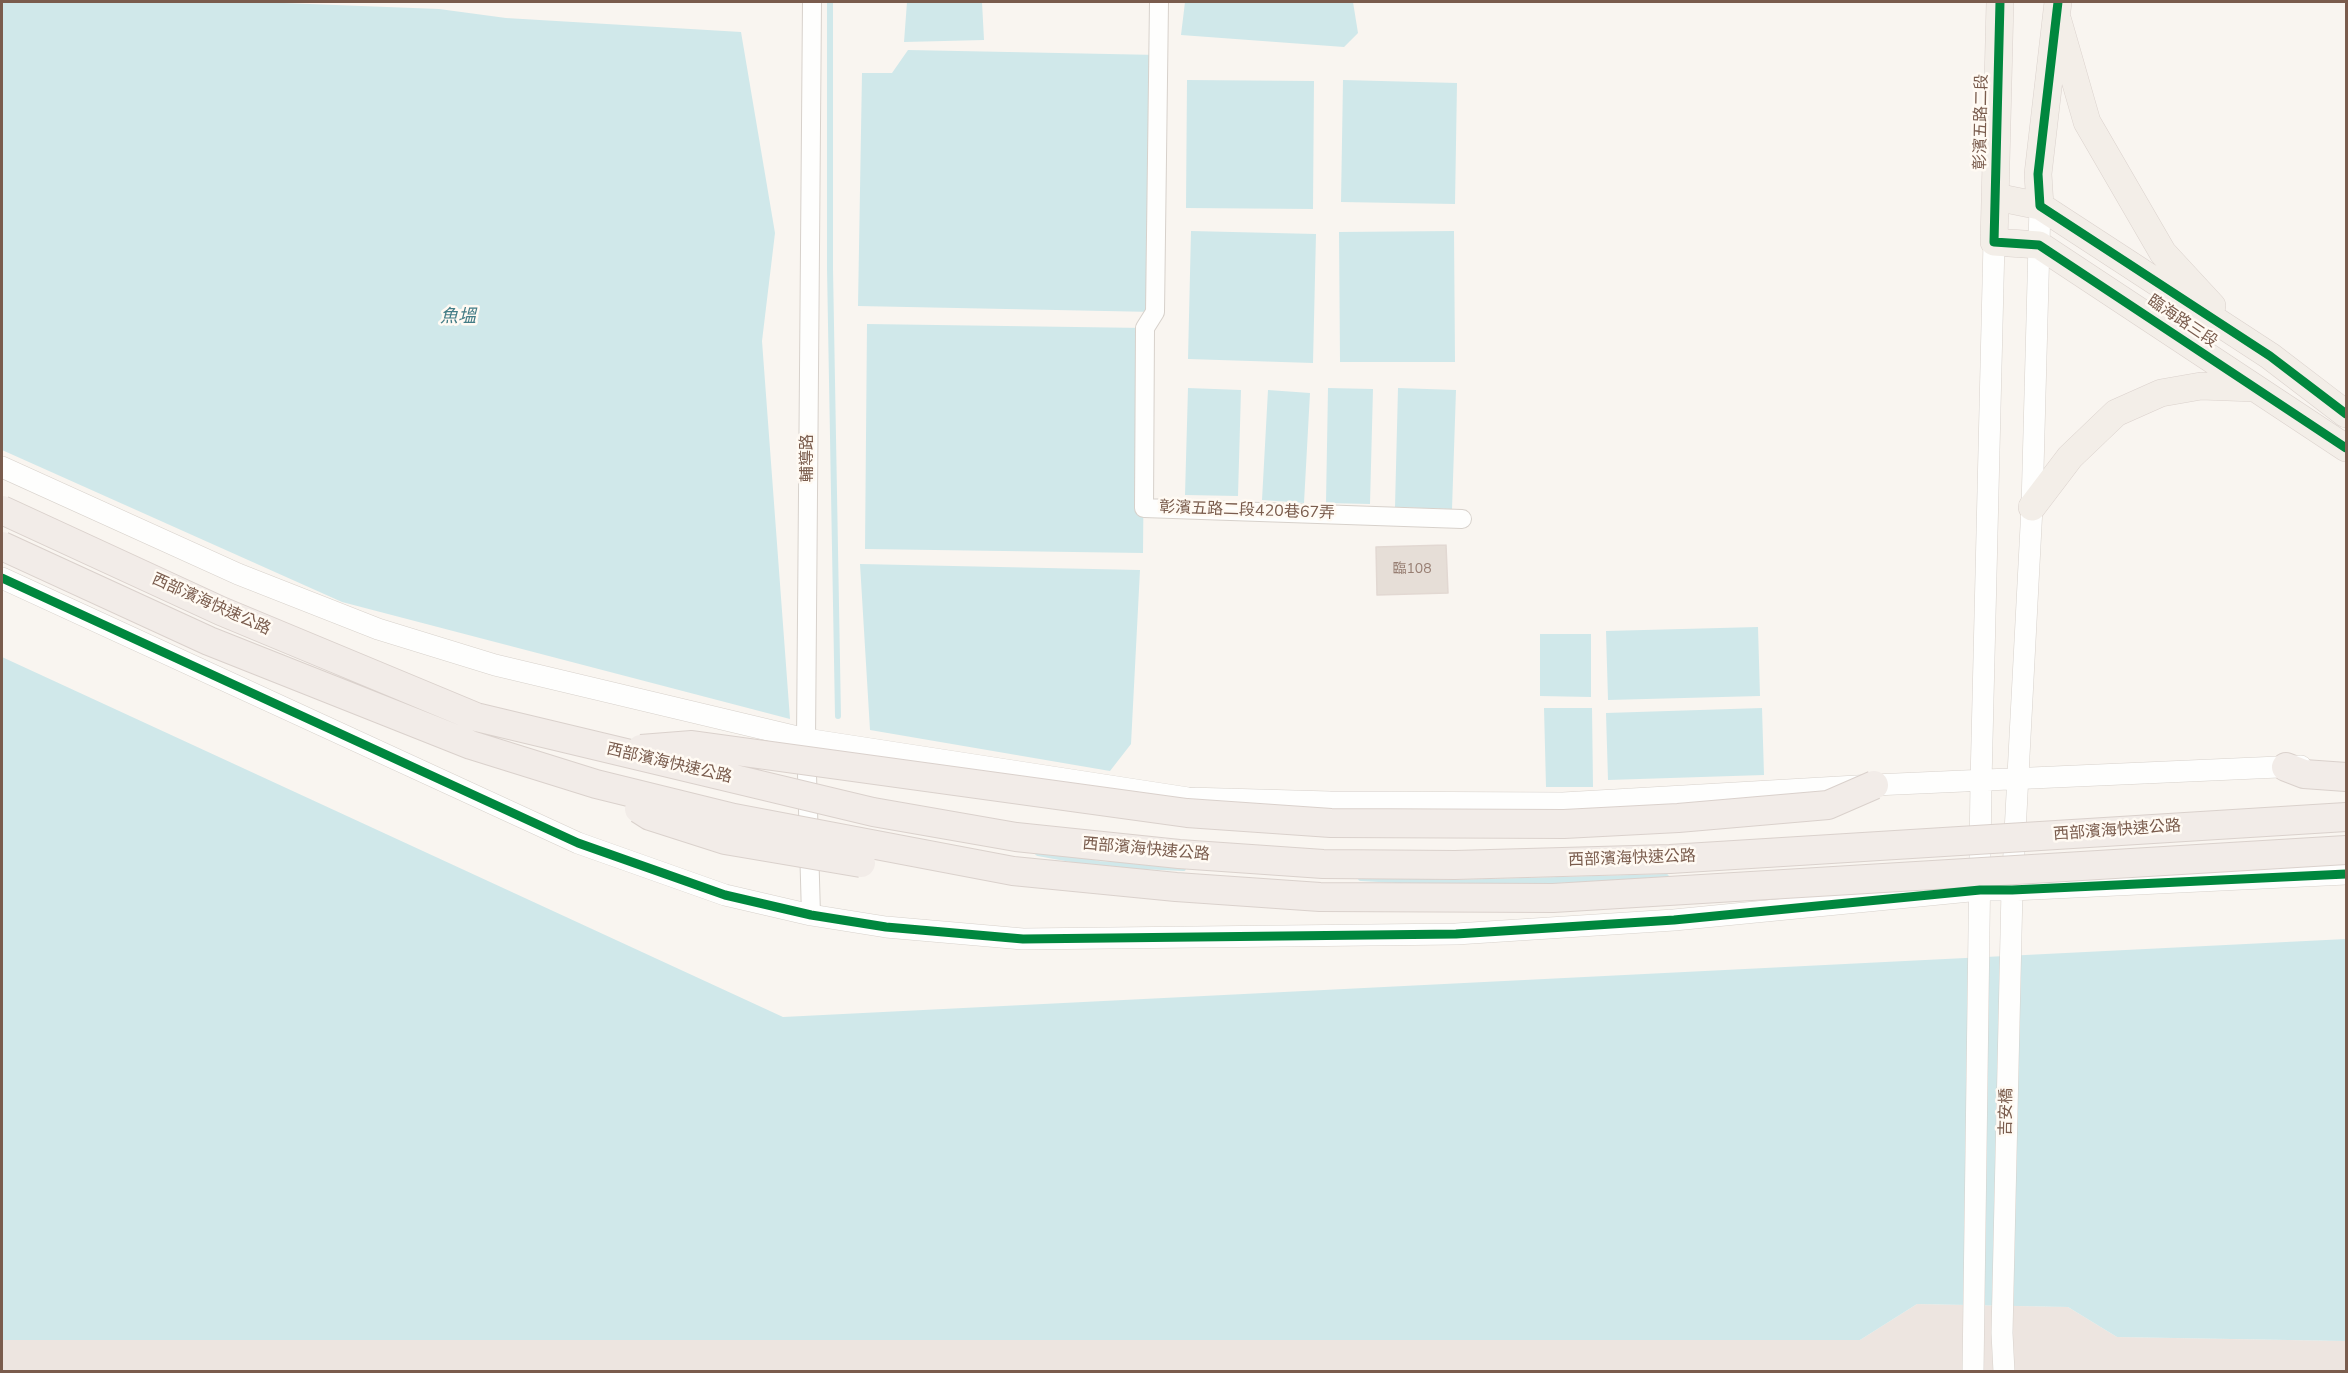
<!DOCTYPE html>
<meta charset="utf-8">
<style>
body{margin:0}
#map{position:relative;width:2348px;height:1373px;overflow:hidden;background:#f9f5f0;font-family:"Nunito Sans",sans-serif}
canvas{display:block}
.frame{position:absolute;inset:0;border:3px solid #7a5c4d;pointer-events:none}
</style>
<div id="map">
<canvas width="2348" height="1373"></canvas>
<div class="frame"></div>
</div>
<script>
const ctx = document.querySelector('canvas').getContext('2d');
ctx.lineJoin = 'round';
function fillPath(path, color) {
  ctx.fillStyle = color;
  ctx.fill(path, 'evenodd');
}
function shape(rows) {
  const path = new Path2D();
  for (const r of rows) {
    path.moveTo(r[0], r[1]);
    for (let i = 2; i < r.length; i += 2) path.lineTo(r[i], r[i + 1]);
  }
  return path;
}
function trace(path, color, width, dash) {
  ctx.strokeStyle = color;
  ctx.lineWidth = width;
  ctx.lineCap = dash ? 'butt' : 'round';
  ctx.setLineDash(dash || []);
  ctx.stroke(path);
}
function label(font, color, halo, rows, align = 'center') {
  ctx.font = font + ' "Nunito Sans","Noto Sans TC",sans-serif';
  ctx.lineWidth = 5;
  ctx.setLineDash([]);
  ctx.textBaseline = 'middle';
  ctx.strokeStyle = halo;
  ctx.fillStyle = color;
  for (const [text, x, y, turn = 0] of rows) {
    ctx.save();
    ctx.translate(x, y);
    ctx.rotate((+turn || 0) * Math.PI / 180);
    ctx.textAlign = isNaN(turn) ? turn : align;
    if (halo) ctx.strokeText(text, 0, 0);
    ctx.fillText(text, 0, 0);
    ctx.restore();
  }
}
fillPath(shape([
 [1917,1304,2068,1307,2117,1337,2346,1341,2346,1371,2,1372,2,1340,1860,1340]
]), '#ede5e0');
fillPath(shape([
 [2,2,258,2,439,9,506,18,741,32,775,233,762,341,790,719,342,602,2,450],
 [907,2,982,2,984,40,904,42],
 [1185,2,1353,2,1358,33,1344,47,1181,35],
 [908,50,1159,55,1155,312,858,306,862,73,892,73],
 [1187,80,1314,81,1313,209,1186,208],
 [1343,80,1457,83,1455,204,1341,202],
 [1191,231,1316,234,1313,363,1188,359],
 [1454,231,1455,362,1340,362,1339,232],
 [867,324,1145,328,1143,553,865,549],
 [1188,388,1241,390,1238,496,1185,495],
 [1328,388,1373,389,1370,504,1326,503],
 [1398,388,1456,390,1452,509,1395,507],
 [1268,390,1310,393,1304,503,1262,500],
 [860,564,1140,570,1131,744,1110,771,870,730],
 [1758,627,1760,696,1608,700,1606,631],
 [1540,634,1591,634,1591,697,1540,696],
 [2,657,783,1017,2346,939,2346,1341,2117,1337,2068,1307,1917,1304,1860,1340,2,1340],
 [1544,708,1592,708,1593,787,1546,787],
 [1762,708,1764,775,1608,780,1606,713]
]), '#d0e8ea');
trace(shape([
 [830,2,830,269,838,716],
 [1038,853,1099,864,1183,868],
 [1361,878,1449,883,1666,877]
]), '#d0e8ea', 6);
const building = shape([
 [1446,545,1448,593,1377,595,1376,547,1446,545]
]);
fillPath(building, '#e6ded7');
trace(building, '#e2d8d2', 1.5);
const minor = shape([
 [1159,2,1155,312,1145,328,1144,508,1462,519],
 [811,915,806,739,812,2]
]);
const tertiary = shape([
 [2,467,238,574,378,629,495,665,806,739,1188,798,1330,802,1563,803,1874,785,2301,766],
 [2,578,578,843,725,895,811,915,886,927,1023,939,1456,934,1674,920,1980,890,2012,890,2346,874],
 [1973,1372,1981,782,1994,242],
 [2004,1372,2002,1333,2012,890,2032,507,2040,206]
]);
const primary = shape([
 [2000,2,1994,242,2039,245,2346,448],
 [2058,21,2087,122,2163,253,2212,306],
 [1996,197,2040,206,2270,356,2346,414],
 [2040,206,2038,174,2058,2],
 [2032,507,2070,457,2116,413,2161,393,2201,386,2254,388]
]);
const trunk = shape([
 [2286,767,2304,774,2346,777]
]);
trace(minor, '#d7d1cb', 20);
trace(tertiary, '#d7d1cb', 22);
trace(primary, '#dad1cc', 28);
trace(trunk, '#dad1cc', 30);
trace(minor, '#fefefd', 18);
trace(tertiary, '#fefefd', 21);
trace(primary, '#f3eee8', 27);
trace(trunk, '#f2ece8', 28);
const trunkBridge = shape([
 [2,510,221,611,476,717,873,812,1016,837,1179,854,1323,864,1455,865,1670,859,2346,817],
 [2,546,209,641,471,745,596,784,734,818,1013,871,1176,887,1320,897,1553,898,2346,850],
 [641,749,692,745,1187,813,1331,823,1564,824,1678,818,1828,805,1874,785],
 [639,809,650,816,725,840,861,863]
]);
trace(trunkBridge, '#dad1cc', 30, []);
trace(trunkBridge, '#f2ece8', 28);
trace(shape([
 [2000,2,1994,242,2039,245,2346,448],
 [2058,2,2038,174,2040,206,2270,356,2346,414],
 [2,578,578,843,725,895,811,915,886,927,1023,939,1456,934,1674,920,1980,890,2012,890,2346,874]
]), '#00873e', 9);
label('14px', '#977e72', null, [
 ["臨108",1412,570]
]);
label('16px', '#7a5c4d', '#fffaf3', [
 ["彰濱五路二段",1982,122,-89],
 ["臨海路三段",2182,322,34],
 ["輔導路",808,458,-90],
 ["彰濱五路二段420巷67弄",1247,511,2],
 ["西部濱海快速公路",211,605,24],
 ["西部濱海快速公路",669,764,13],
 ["西部濱海快速公路",2117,831,-4],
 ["西部濱海快速公路",1146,850,5],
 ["西部濱海快速公路",1632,859,-2],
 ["吉安橋",2007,1112,-89]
]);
label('italic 18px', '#437c86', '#fffaf3', [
 ["魚塭",458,318]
]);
</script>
